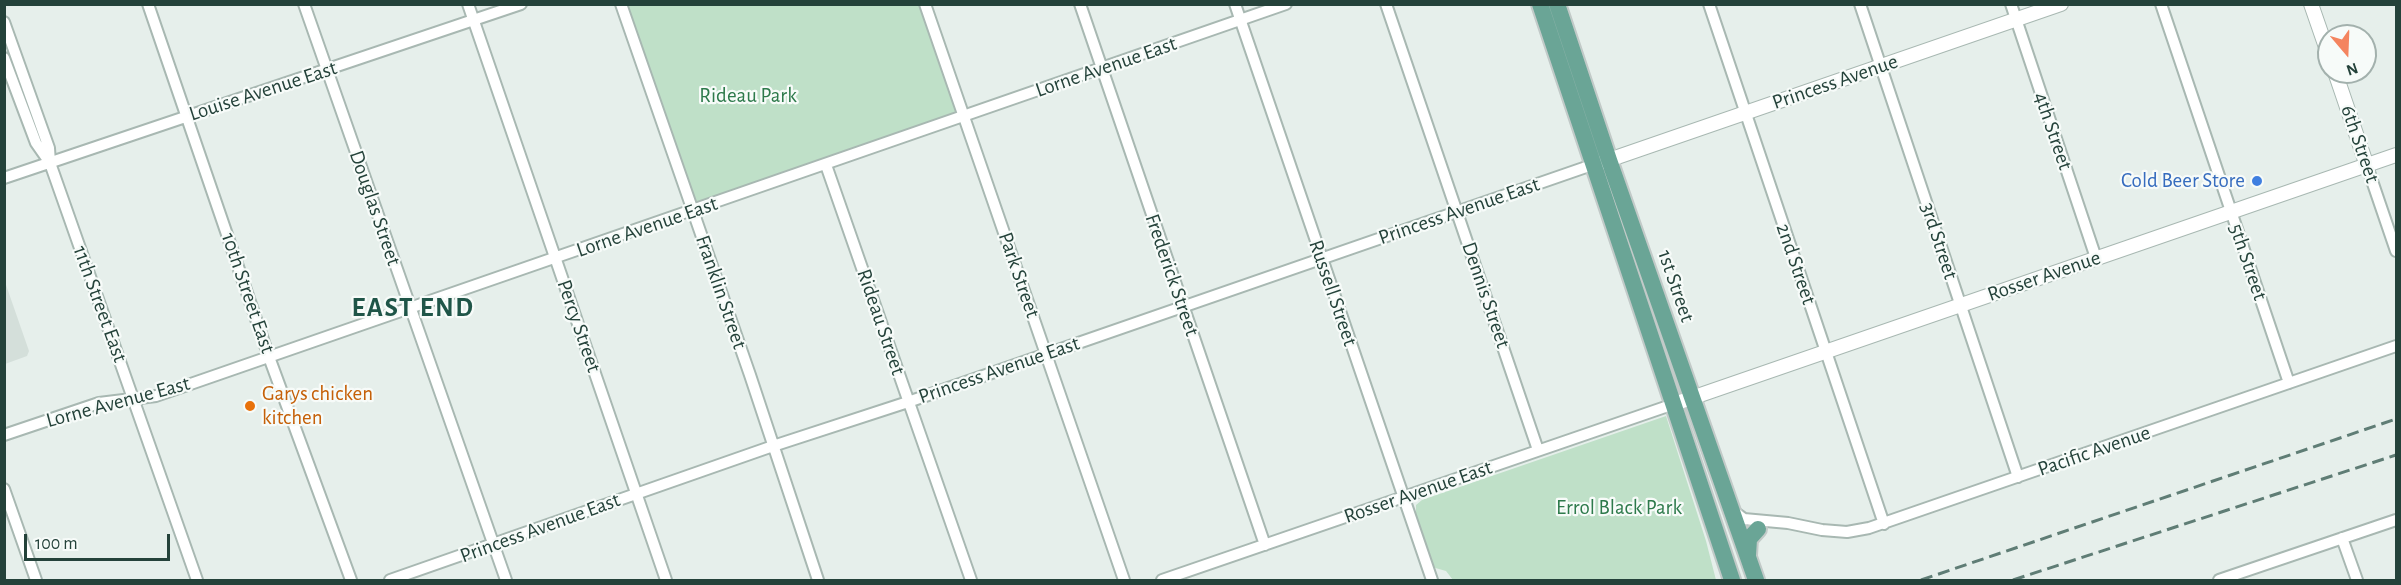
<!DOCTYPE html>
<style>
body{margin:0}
#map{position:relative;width:2401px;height:585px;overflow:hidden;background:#e6efeb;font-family:"Alegreya Sans",sans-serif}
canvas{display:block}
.frame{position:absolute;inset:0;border:6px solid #24423a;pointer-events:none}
.north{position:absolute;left:2317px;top:24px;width:60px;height:60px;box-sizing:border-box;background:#f7fbf9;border:2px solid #a3b1ad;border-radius:50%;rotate:161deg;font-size:16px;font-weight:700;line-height:24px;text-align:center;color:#24423a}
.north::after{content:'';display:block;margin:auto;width:21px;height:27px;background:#f4845f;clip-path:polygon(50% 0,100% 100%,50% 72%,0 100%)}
.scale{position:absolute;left:24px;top:534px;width:146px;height:27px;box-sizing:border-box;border:3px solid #24423a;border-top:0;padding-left:8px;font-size:18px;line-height:21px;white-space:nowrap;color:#24423a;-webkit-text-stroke:4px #f7fbf9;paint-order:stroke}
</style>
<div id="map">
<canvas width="2401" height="585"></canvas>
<div class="frame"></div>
<div class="north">N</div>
<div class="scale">100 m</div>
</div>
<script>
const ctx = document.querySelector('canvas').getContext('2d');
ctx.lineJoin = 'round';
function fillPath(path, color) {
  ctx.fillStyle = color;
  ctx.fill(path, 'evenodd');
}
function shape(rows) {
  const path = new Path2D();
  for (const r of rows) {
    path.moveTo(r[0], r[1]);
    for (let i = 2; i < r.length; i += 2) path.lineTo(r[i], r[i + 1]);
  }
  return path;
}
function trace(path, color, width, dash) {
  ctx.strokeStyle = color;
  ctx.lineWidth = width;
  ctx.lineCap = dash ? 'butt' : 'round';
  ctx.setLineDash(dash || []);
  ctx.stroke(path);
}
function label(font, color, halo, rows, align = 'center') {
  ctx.font = font + ' "Alegreya Sans",sans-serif';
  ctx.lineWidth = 4.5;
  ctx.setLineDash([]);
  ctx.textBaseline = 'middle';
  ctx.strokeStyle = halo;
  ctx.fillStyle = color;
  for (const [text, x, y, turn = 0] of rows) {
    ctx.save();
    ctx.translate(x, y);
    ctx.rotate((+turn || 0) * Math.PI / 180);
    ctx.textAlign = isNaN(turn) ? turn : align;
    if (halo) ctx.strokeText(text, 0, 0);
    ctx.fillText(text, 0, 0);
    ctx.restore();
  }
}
fillPath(shape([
 [5,282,29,351,27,356,5,364]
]), '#d4dfda');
fillPath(shape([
 [621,5,925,5,963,117,692,211],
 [1666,416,1706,541,1716,580,1453,580,1446,571,1432,567,1416,517,1416,505,1422,500]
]), '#bfe0c8');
const minor = shape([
 [148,4,269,357,351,580],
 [304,4,506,580],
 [468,4,666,580],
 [621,4,750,375,818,580],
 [925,4,1124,580],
 [1080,4,1265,545],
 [1235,4,1432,580],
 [1386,4,1538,450],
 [1709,4,1884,524],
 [1860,4,2018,477],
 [2011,4,2096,258],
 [2161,4,2289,383],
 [4,22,49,148,50,163],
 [4,58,36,143,50,163,197,580],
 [826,165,971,580],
 [2367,166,2396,251],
 [4,178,521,4],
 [4,435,99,403,156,396,1286,4],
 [4,489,36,580],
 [1733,511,1744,519,1788,523,1822,530,1847,532,1869,528,2396,346],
 [2342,538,2357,580],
 [390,580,773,446,908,402,1592,165],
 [1162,580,1674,404],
 [2219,580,2396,520]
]);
const tertiary = shape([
 [2311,4,2329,56],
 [2335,72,2367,166],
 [1600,163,2061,4],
 [1674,404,2396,155]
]);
const primary = shape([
 [1540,4,1732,580],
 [1557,4,1609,160,1756,580],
 [1748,555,1749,539,1758,529]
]);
trace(minor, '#a8b8b2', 14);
trace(tertiary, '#a8b8b2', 16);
trace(primary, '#c2cac8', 20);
trace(minor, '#fff', 10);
trace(tertiary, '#fff', 14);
trace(primary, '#6aa596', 16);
trace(shape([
 [1921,580,2396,419],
 [2013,580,2396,455]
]), '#5f7d75', 3, [12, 6]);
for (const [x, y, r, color] of [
 [2257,181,6,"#3f7fe0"],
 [250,406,6,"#e8710a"]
]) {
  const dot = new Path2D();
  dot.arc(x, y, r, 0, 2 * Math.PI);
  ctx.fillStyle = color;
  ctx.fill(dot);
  trace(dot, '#f7fbf9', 2);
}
label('21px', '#24423a', '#f7fbf9', [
 ["Lorne Avenue East",1106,67,-19],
 ["Princess Avenue",1835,82,-19],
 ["Louise Avenue East",263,91,-18],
 ["4th Street",2053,131,71],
 ["6th Street",2360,144,71],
 ["Douglas Street",375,208,71],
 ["Princess Avenue East",1459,211,-19],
 ["Lorne Avenue East",647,227,-19],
 ["3rd Street",1939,241,72],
 ["5th Street",2248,262,71],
 ["2nd Street",1796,264,71],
 ["Park Street",1019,275,71],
 ["Frederick Street",1172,275,71],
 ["Rosser Avenue",2044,276,-19],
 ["1st Street",1676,286,71],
 ["Franklin Street",721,292,71],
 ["10th Street East",248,293,71],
 ["Russell Street",1333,293,71],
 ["Dennis Street",1486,295,71],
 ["11th Street East",100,304,70],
 ["Rideau Street",881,322,71],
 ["Percy Street",579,326,71],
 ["Princess Avenue East",999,370,-19],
 ["Lorne Avenue East",118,402,-15],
 ["Pacific Avenue",2094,451,-19],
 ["Rosser Avenue East",1418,492,-19],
 ["Princess Avenue East",540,528,-20]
]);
label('21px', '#2d7a4b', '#f7fbf9', [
 ["Rideau Park",748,96],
 ["Errol Black Park",1619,508]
]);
label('21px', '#366cbe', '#f7fbf9', [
 ["Cold Beer Store",2245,181]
], 'right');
label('21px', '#c56008', '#f7fbf9', [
 ["Garys chicken",262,394],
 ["kitchen",262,418]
], 'left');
ctx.letterSpacing = '1.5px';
label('bold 27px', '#1f5548', '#f7fbf9', [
 ["EAST END",413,308]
]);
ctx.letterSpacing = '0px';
</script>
